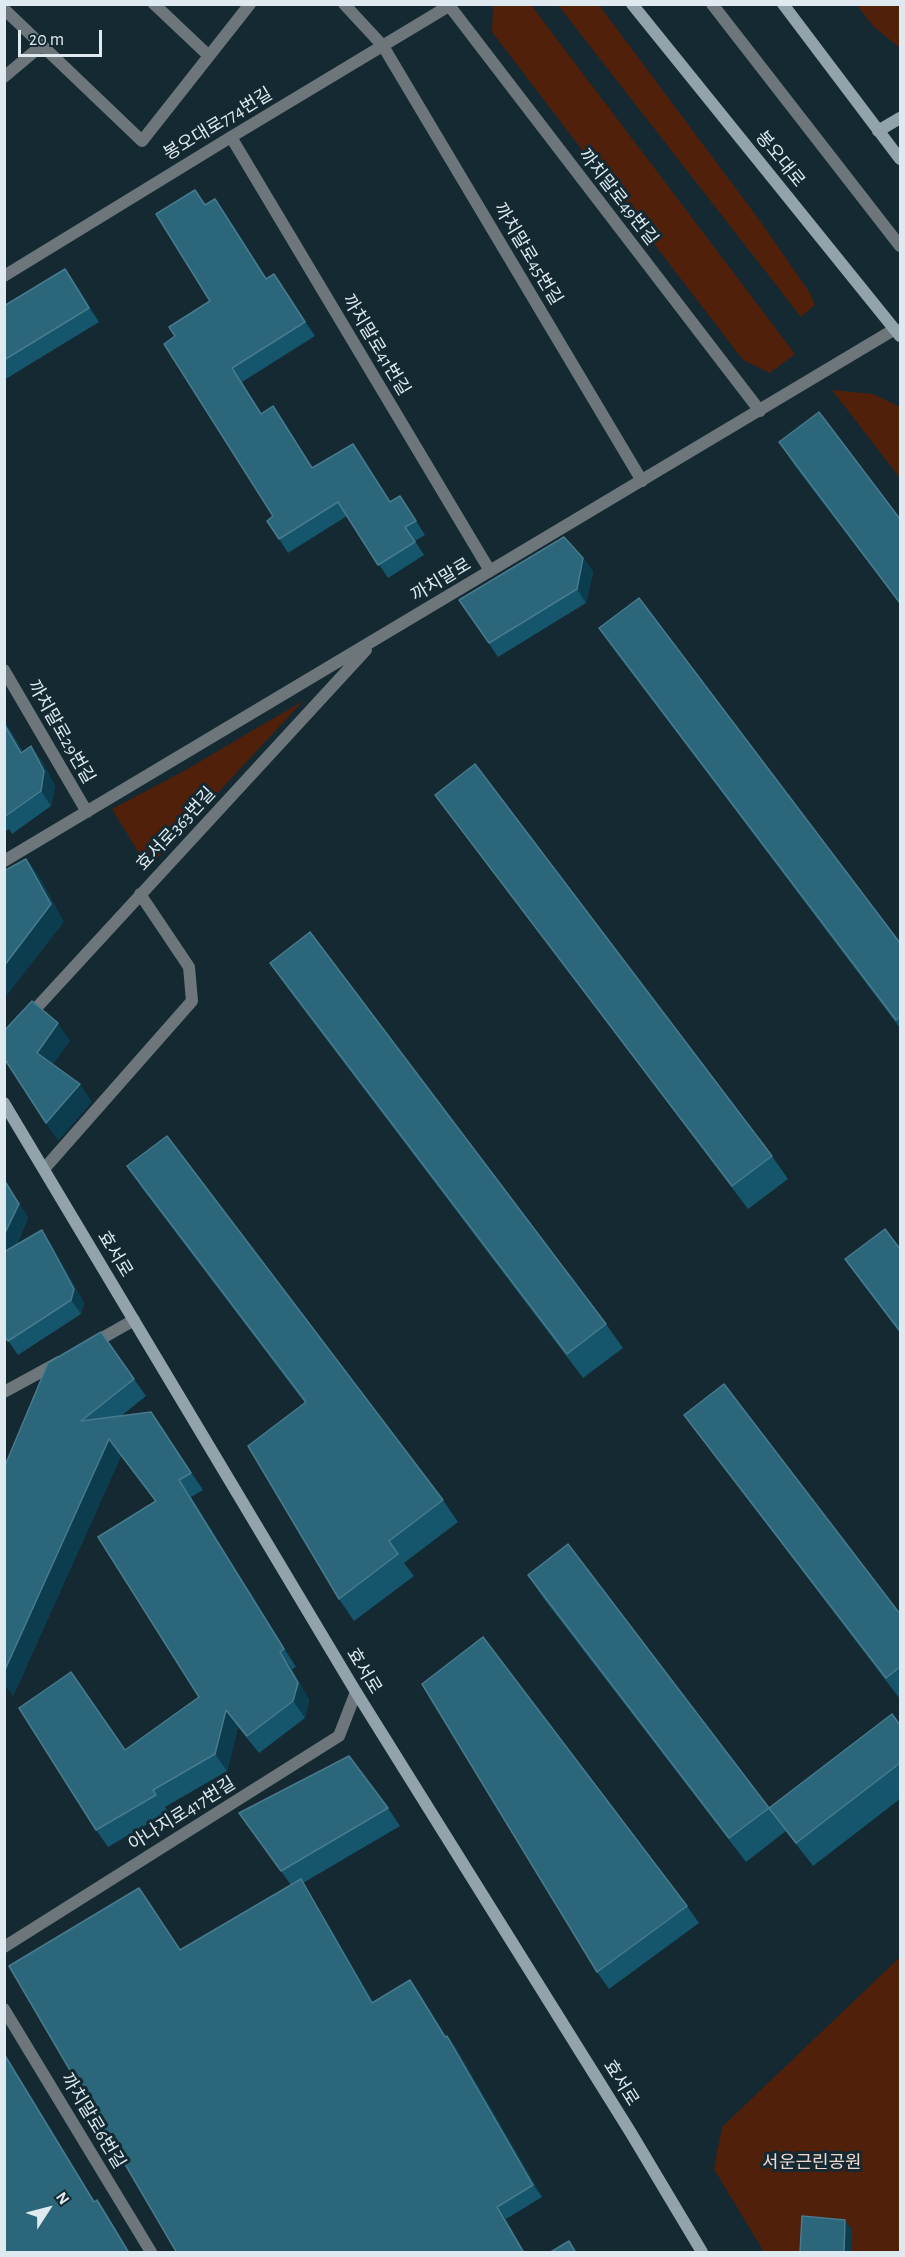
<!DOCTYPE html>
<meta charset="utf-8">
<style>
body{margin:0}
#map{position:relative;width:905px;height:2257px;overflow:hidden;background:#142932;font-family:"Alegreya Sans",sans-serif}
canvas{display:block}
.frame{position:absolute;inset:0;border:6px solid #deeaf0;pointer-events:none}
.north{position:absolute;left:18px;top:2179px;width:60px;height:60px;-webkit-text-stroke:4px #142932;paint-order:stroke;rotate:54deg;font-size:16px;font-weight:700;line-height:24px;text-align:center;color:#deeaf0}
.north::after{content:'';display:block;margin:auto;width:21px;height:27px;background:#deeaf0;clip-path:polygon(50% 0,100% 100%,50% 72%,0 100%)}
.scale{position:absolute;left:18px;top:30px;width:84px;height:27px;box-sizing:border-box;border:3px solid #deeaf0;border-top:0;padding-left:8px;font-size:18px;line-height:21px;white-space:nowrap;color:#deeaf0;-webkit-text-stroke:4px #142932;paint-order:stroke}
</style>
<div id="map">
<canvas width="905" height="2257"></canvas>
<div class="frame"></div>
<div class="north">N</div>
<div class="scale">20 m</div>
</div>
<script>
const ctx = document.querySelector('canvas').getContext('2d');
ctx.lineJoin = 'round';
function fillPath(path, color) {
  ctx.fillStyle = color;
  ctx.fill(path, 'evenodd');
}
function shape(rows) {
  const path = new Path2D();
  for (const r of rows) {
    path.moveTo(r[0], r[1]);
    for (let i = 2; i < r.length; i += 2) path.lineTo(r[i], r[i + 1]);
  }
  return path;
}
function trace(path, color, width, dash) {
  ctx.strokeStyle = color;
  ctx.lineWidth = width;
  ctx.lineCap = dash ? 'butt' : 'round';
  ctx.setLineDash(dash || []);
  ctx.stroke(path);
}
function label(font, color, halo, rows, align = 'center') {
  ctx.font = font + ' "Alegreya Sans","Noto Sans KR",sans-serif';
  ctx.lineWidth = 6;
  ctx.setLineDash([]);
  ctx.textBaseline = 'middle';
  ctx.strokeStyle = halo;
  ctx.fillStyle = color;
  for (const [text, x, y, turn = 0] of rows) {
    ctx.save();
    ctx.translate(x, y);
    ctx.rotate((+turn || 0) * Math.PI / 180);
    ctx.textAlign = isNaN(turn) ? turn : align;
    if (halo) ctx.strokeText(text, 0, 0);
    ctx.fillText(text, 0, 0);
    ctx.restore();
  }
}
fillPath(shape([
 [493,5,531,5,795,354,770,373,743,360,492,32],
 [558,5,599,5,760,221,810,293,815,305,801,317],
 [857,5,900,5,900,48,873,26],
 [832,390,873,394,900,407,900,478],
 [303,701,148,868,112,809,184,771],
 [900,1957,900,2252,764,2252,714,2169,722,2127]
]), '#51200b');
trace(shape([
 [712,4,900,246]
]), '#6c767b', 12);
trace(shape([
 [154,4,209,56],
 [344,4,383,46,642,481],
 [448,4,760,411],
 [4,9,142,141,250,4],
 [4,77,42,45],
 [231,137,490,571],
 [4,276,231,137,452,4],
 [4,670,87,812],
 [4,861,895,329],
 [28,1017,366,650],
 [44,1169,192,1001,189,967,140,894],
 [90,1345,134,1320],
 [4,1392,59,1362],
 [4,1947,339,1736,356,1692],
 [4,2009,151,2252]
]), '#6c767b', 12);
trace(shape([
 [632,4,900,336],
 [783,4,900,159],
 [878,131,900,118],
 [4,1103,356,1692,631,2133,702,2252]
]), '#93a3ab', 12);
fillPath(shape([
 [205,205,225,213,267,279,284,288,315,336,242,382,261,413,273,406,313,468,362,458,390,502,409,510,425,535,415,541,424,555,388,578,347,516,288,553,279,539,273,516,210,301],
 [65,269,75,283,99,322,4,380,4,306],
 [779,442,900,519,900,604,795,466],
 [583,558,593,572,586,603,498,657,459,600],
 [599,628,900,943,900,1028,616,652],
 [4,720,23,752,42,761,55,786,51,806,12,834,9,829,4,832],
 [435,795,772,1156,788,1179,748,1209,452,818],
 [270,963,606,1324,623,1348,583,1378,286,986],
 [127,1166,443,1500,458,1522,404,1563,414,1576,354,1621,339,1599,305,1403,142,1188],
 [4,1178,28,1218,16,1246,51,1244,84,1303,81,1314,18,1355,4,1335],
 [900,1249,900,1333,862,1283,845,1259],
 [101,1332,146,1396,121,1416,151,1412,163,1429,203,1490,191,1497,296,1667,292,1669,309,1700,305,1718,259,1753,238,1727,227,1771,165,1807,168,1812,108,1847,96,1830,125,1750,199,1697,155,1501,121,1456,13,1696],
 [684,1415,900,1614,900,1699,701,1438],
 [528,1575,769,1808,900,1725,900,1799,813,1866,786,1831,746,1862,544,1599],
 [388,1808,400,1826,303,1883,309,1892,373,2002,410,1980,446,2036,447,2036,456,2048,542,2197,506,2219,177,2253,148,1900,180,1950,291,1885,239,1813],
 [687,1906,699,1923,609,1989,597,1972]
]), '#15566d');
fillPath(shape([
 [215,199,225,213,276,293,266,279],
 [65,269,75,283,99,322,89,308],
 [274,274,284,288,315,336,305,322],
 [232,368,242,382,270,427,261,414],
 [273,406,283,420,322,482,312,468],
 [583,558,593,572,586,603,577,589],
 [4,720,32,768,21,753,4,724],
 [31,746,42,761,55,786,51,806,41,791],
 [26,859,39,876,64,922,4,999,4,966],
 [58,1023,70,1041,49,1070,37,1053],
 [80,1084,92,1102,58,1141,46,1123],
 [4,1178,28,1218,4,1271],
 [42,1230,51,1244,84,1303,81,1314,71,1300],
 [151,1412,163,1429,203,1490,191,1473],
 [109,1439,121,1456,13,1696,4,1684,4,1672],
 [179,1480,191,1497,296,1667,284,1649],
 [280,1652,292,1669,309,1700,305,1718,293,1701],
 [226,1710,238,1727,227,1771,215,1754],
 [301,1879,309,1892,381,2015,372,2003],
 [410,1980,419,1992,454,2049,445,2037],
 [447,2036,456,2048,542,2197,533,2185],
 [4,2052,104,2216,94,2202,4,2054],
 [97,2200,107,2214,130,2253,129,2253],
 [497,2207,506,2219,525,2253,524,2253],
 [845,2220,852,2230,851,2253,844,2253]
]), '#0c3d4f');
const building = shape([
 [195,190,205,205,215,199,266,279,274,274,305,322,232,368,261,414,273,406,312,468,353,444,390,502,400,496,416,521,405,527,415,542,378,565,338,502,279,539,267,521,273,516,164,344,175,336,169,327,210,301,156,214,195,190],
 [65,269,89,308,4,360,4,306,65,269],
 [819,412,900,519,900,603,779,442,819,412],
 [564,537,583,558,577,589,489,643,459,600,564,537],
 [639,598,900,943,900,1017,896,1020,599,628,639,598],
 [4,724,21,753,31,746,44,771,41,791,4,817,4,724],
 [475,764,772,1156,732,1186,435,795,475,764],
 [26,859,51,904,4,966,4,871,26,859],
 [310,932,606,1324,567,1354,270,963,310,932],
 [32,1001,58,1023,37,1053,80,1084,46,1123,4,1058,4,1031,32,1001],
 [167,1136,443,1500,389,1541,398,1554,339,1599,248,1446,306,1402,127,1166,167,1136],
 [4,1180,19,1204,4,1235,4,1180],
 [885,1229,900,1249,900,1331,845,1259,885,1229],
 [42,1230,74,1289,71,1300,8,1341,4,1335,4,1252,42,1230],
 [101,1332,134,1379,81,1421,151,1412,191,1473,179,1480,284,1649,280,1652,298,1683,293,1701,247,1736,226,1710,215,1754,153,1790,156,1795,96,1830,19,1708,71,1672,125,1750,199,1697,98,1537,156,1501,109,1439,4,1672,4,1468,48,1363,101,1332],
 [724,1384,900,1614,900,1667,886,1678,684,1415,724,1384],
 [568,1544,769,1808,729,1838,528,1575,568,1544],
 [483,1637,687,1906,597,1972,422,1684,483,1637],
 [892,1714,900,1725,900,1763,796,1843,769,1808,892,1714],
 [349,1756,388,1808,281,1871,239,1813,349,1756],
 [301,1879,372,2003,410,1980,445,2037,447,2036,533,2185,497,2207,524,2253,177,2253,9,1966,139,1888,180,1950,301,1879],
 [4,2054,94,2202,97,2200,129,2253,4,2253,4,2054],
 [802,2216,845,2220,844,2253,800,2253,802,2216],
 [569,2241,576,2253,549,2253,569,2241]
]);
fillPath(building, '#2b667b');
trace(building, '#477b8d', 1.5);
label('18px', '#deeaf0', '#142932', [
 ["봉오대로774번길",218,124,-31],
 ["봉오대로",780,159,51],
 ["까치말로49번길",618,197,52],
 ["까치말로45번길",528,254,59],
 ["까치말로41번길",376,345,59],
 ["까치말로",441,580,-31],
 ["까치말로29번길",61,732,60],
 ["효서로363번길",176,829,-47],
 ["효서로",115,1254,59],
 ["효서로",364,1671,59],
 ["아나지로417번길",182,1814,-32],
 ["효서로",621,2083,58],
 ["까치말로6번길",93,2121,59]
]);
label('18px', '#f0d8ce', '#142932', [
 ["서운근린공원",812,2163]
]);
</script>
